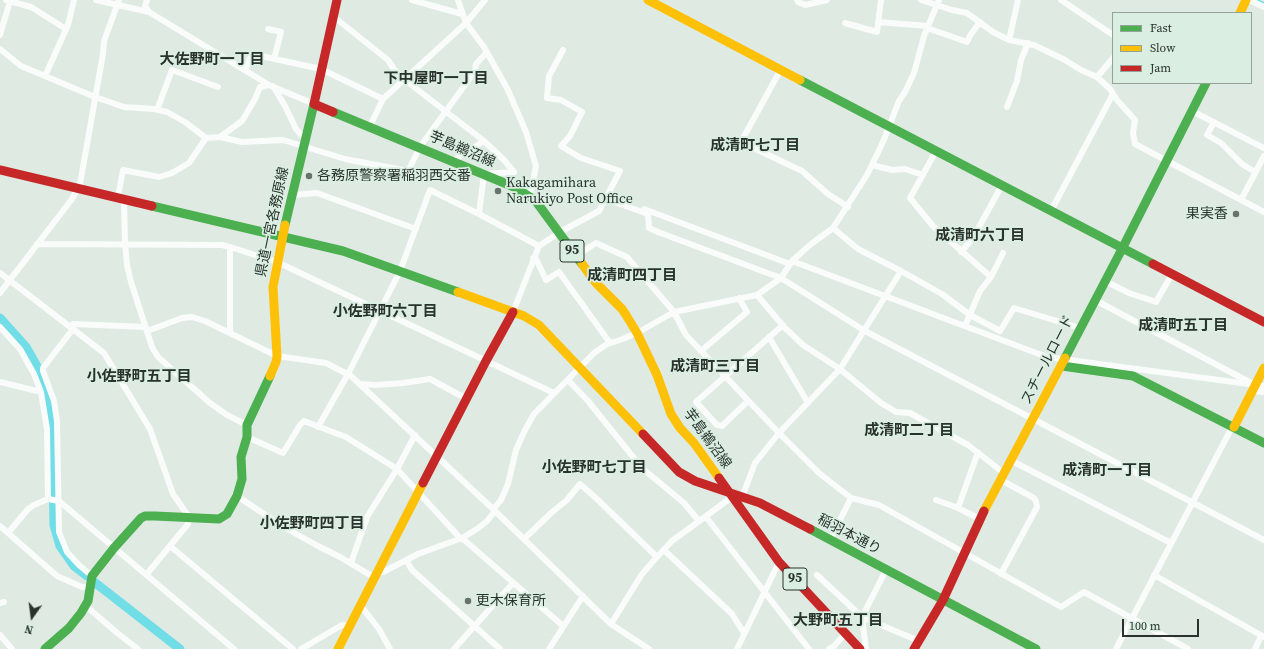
<!DOCTYPE html>
<meta charset="utf-8">
<style>
body{margin:0}
#map{position:relative;width:1264px;height:649px;overflow:hidden;background:#dfeae3;font-family:"Source Serif 4",serif}
canvas{display:block}
.legend{position:absolute;left:1112px;top:12px;width:140px;height:72px;box-sizing:border-box;background:#daefe2;border:1px solid #94a39a;margin:0;padding:5px 7px;list-style:none;font-size:12px;color:#2a322d}
.legend li{display:flex;align-items:center;gap:8px;height:20px}
.legend b{width:20px;border:1px solid #94a39a}
.north{position:absolute;left:12px;top:597px;width:40px;height:40px;-webkit-text-stroke:3px #daefe2;paint-order:stroke;rotate:194deg;font-size:11px;font-weight:700;line-height:16px;text-align:center;color:#2a322d}
.north::after{content:'';display:block;margin:auto;width:14px;height:18px;background:#2a322d;clip-path:polygon(50% 0,100% 100%,50% 72%,0 100%)}
.scale{position:absolute;left:1122px;top:619px;width:77px;height:18px;box-sizing:border-box;border:2px solid #2a322d;border-top:0;padding-left:5px;font-size:12px;line-height:14px;white-space:nowrap;color:#2a322d;-webkit-text-stroke:3px #daefe2;paint-order:stroke}
</style>
<div id="map">
<canvas width="1264" height="649"></canvas>
<ul class="legend">
<li><b style="height:5px;background:#4caf50"></b>Fast</li>
<li><b style="height:5px;background:#ffc107"></b>Slow</li>
<li><b style="height:5px;background:#c62828"></b>Jam</li>
</ul>
<div class="north">N</div>
<div class="scale">100 m</div>
</div>
<script>
const ctx = document.querySelector('canvas').getContext('2d');
ctx.lineJoin = 'round';
function shape(rows) {
  const path = new Path2D();
  for (const r of rows) {
    path.moveTo(r[0], r[1]);
    for (let i = 2; i < r.length; i += 2) path.lineTo(r[i], r[i + 1]);
  }
  return path;
}
function trace(path, color, width, dash) {
  ctx.strokeStyle = color;
  ctx.lineWidth = width;
  ctx.lineCap = dash ? 'butt' : 'round';
  ctx.setLineDash(dash || []);
  ctx.stroke(path);
}
function label(font, color, halo, rows, align = 'center') {
  ctx.font = font + ' "Source Serif 4","Noto Sans JP",serif';
  ctx.lineWidth = 3.5;
  ctx.setLineDash([]);
  ctx.textBaseline = 'middle';
  ctx.strokeStyle = halo;
  ctx.fillStyle = color;
  for (const [text, x, y, turn = 0] of rows) {
    ctx.save();
    ctx.translate(x, y);
    ctx.rotate((+turn || 0) * Math.PI / 180);
    ctx.textAlign = isNaN(turn) ? turn : align;
    if (halo) ctx.strokeText(text, 0, 0);
    ctx.fillText(text, 0, 0);
    ctx.restore();
  }
}
trace(shape([
 [1258,0,1264,3]
]), '#71dde7', 1.5);
trace(shape([
 [0,318,26,347,38,368,47,393,52,425,54,525,60,546,74,566,87,576],
 [93,581,180,649]
]), '#71dde7', 9);
trace(shape([
 [6,0,31,7,66,29],
 [96,0,149,12,269,85,314,104],
 [147,0,145,6,149,12],
 [412,0,462,14],
 [458,0,466,23,484,47,508,90,526,132,536,166,530,196],
 [797,0,798,2,805,5,827,0],
 [921,0,952,10,967,13,993,32,1009,40,1034,45,1065,60,1081,70,1097,77,1110,89,1117,100,1135,120,1133,133,1135,144,1264,212],
 [1061,0,1113,35],
 [1249,0,1264,7],
 [878,22,927,26],
 [845,23,877,32,881,0],
 [927,28,967,42,971,34,980,22],
 [268,29,281,32,274,59],
 [0,35,10,1],
 [1009,40,1018,0],
 [0,49,21,66,95,97,124,107,154,109,167,112,185,122,206,138,220,137,242,121,255,99,260,87,269,85],
 [781,69,741,142,802,171,828,194,848,207],
 [245,70,252,54,321,69,383,99],
 [45,76,68,25,74,0],
 [1097,77,1113,58],
 [273,86,285,106,296,129,305,139],
 [1007,107,1017,81,1021,60,1028,43],
 [157,110,172,70,218,87],
 [1192,111,1264,148],
 [1214,122,1207,135,1221,143,1242,164,1255,172],
 [370,126,383,99,466,23,485,0],
 [220,137,242,142,283,140,345,159,408,171,420,147,475,71,476,64,487,52],
 [936,151,910,198,933,226,991,277],
 [453,161,484,141],
 [872,165,892,170,905,169,923,175],
 [292,195,317,193,416,229],
 [118,197,123,170,159,177,172,173,189,163,206,138],
 [124,199,125,244,127,265,131,282,152,347,158,357,210,403,227,415,247,425],
 [606,199,648,214,649,228,658,232,781,278,865,331,1264,540],
 [1241,200,1264,156],
 [644,209,790,264],
 [1051,211,1113,94],
 [479,214,539,246],
 [833,228,858,249,901,271,942,294,970,315,1000,331,1014,308,1080,328],
 [37,244,222,245,230,247,277,262,554,393],
 [961,252,973,238,1002,185],
 [576,256,596,243,627,257,674,312,686,335,779,433,819,473,851,498,879,505,1061,607,1084,592,1188,649],
 [533,258,536,259,546,280,559,272,610,343],
 [792,261,1047,357,1264,386],
 [0,273,104,353,150,429,173,494,189,517,188,524,146,575],
 [1105,281,1129,293,1156,302,1172,274],
 [0,293,72,199,80,184,103,54,104,41,119,0],
 [757,295,785,328,803,345,840,369,881,403,896,412,910,413,968,445,1005,474],
 [1095,300,1251,383],
 [513,312,539,246,560,232,599,211,620,171,581,158,561,146,570,136,582,112,561,100,547,98,549,76,563,50],
 [965,326,980,291,991,277,1003,253],
 [0,327,20,349,34,374,41,392,47,429,48,499],
 [71,327,73,324,146,327],
 [73,329,43,368,43,371,54,401,57,421,59,532,67,552,79,565,92,576],
 [147,331,182,318,192,317,205,321,277,356,326,363,351,376,493,509,611,624,649,649],
 [230,333,230,247],
 [769,337,808,403],
 [701,351,747,312,739,298],
 [568,380,588,401,642,468,684,503,699,521],
 [0,382,41,392],
 [360,384,376,385,403,383,430,379,467,399],
 [1252,391,1264,392],
 [748,401,722,426,717,425,696,402,783,325],
 [318,427,348,374,400,271,430,190,479,214,484,174,514,172,504,160,484,141,405,80,394,69,388,60,334,17],
 [247,437,283,453,300,425,304,421,346,437,397,469,461,539],
 [1012,461,1171,543],
 [237,496,282,526,316,545,340,557,375,578],
 [742,497,755,463,779,433,840,369,901,271],
 [936,500,958,508,980,519],
 [958,508,978,452],
 [493,509,501,500,508,484,516,450,525,430,534,414,594,353,607,344,620,340,637,333,674,312,757,295,781,278,792,261,811,244,833,228,867,175,883,142,899,101,905,92,914,73,924,36,939,0],
 [706,517,809,649],
 [0,526,57,576,82,587,89,587],
 [8,533,28,509,34,505,48,499,59,501,234,649],
 [462,538,563,626],
 [524,539,551,513,567,500,580,484,597,499,657,557],
 [830,540,851,498],
 [170,546,293,649],
 [664,550,732,614,744,633],
 [406,560,412,570,500,649],
 [351,563,367,517,397,469,415,435],
 [377,573,383,572,418,554,462,538,477,529,487,521,495,511],
 [1001,574,1037,507,1036,501,1034,498,1001,480],
 [817,575,862,617,919,641],
 [1154,575,1264,637],
 [0,603,4,602],
 [86,606,116,632,138,649],
 [360,607,364,610,379,629,390,649],
 [611,624,642,574,657,557,672,541,732,497],
 [0,635,12,649],
 [301,649,342,625,350,626],
 [454,649,513,583],
 [549,649,583,596],
 [737,649,779,562],
 [829,649,834,646,845,634],
 [866,649,862,617,886,570],
 [1116,649,1230,431,1234,427],
 [1255,649,1261,636]
]), '#fafcfb', 6);
trace(shape([
 [800,80,1153,264],
 [333,112,514,187,535,200,582,264],
 [152,206,343,251,458,292],
 [285,225,314,104],
 [1065,358,1122,249,1206,83],
 [1062,366,1133,376,1264,443],
 [810,529,1036,649],
 [45,649,69,628,81,613,88,601,92,576,114,548,141,518,145,516,155,516,219,519,227,514,237,496,242,479,241,457,247,437,247,425,270,376]
]), '#4caf50', 9);
trace(shape([
 [648,0,800,80],
 [1240,13,1246,0],
 [582,264,596,283,622,309,626,315,637,333,657,375,671,414,680,428,694,443,719,478],
 [458,292,524,316,539,325,643,434],
 [270,376,276,362,277,356,273,287,285,225],
 [1234,427,1264,368],
 [984,511,1065,358],
 [338,649,423,483]
]), '#ffc107', 9);
trace(shape([
 [333,112,314,104,337,0],
 [0,170,152,206],
 [1153,264,1264,322],
 [643,434,679,472,695,481,760,503,810,529],
 [719,478,779,562,860,649],
 [423,483,486,361,513,312],
 [914,649,943,600,984,511]
]), '#c62828', 9);
for (const [x, y, r, color] of [
 [309,176,4,"#69726d"],
 [498,191,4,"#69726d"],
 [1236,214,4,"#69726d"],
 [468,601,4,"#69726d"]
]) {
  const dot = new Path2D();
  dot.arc(x, y, r, 0, 2 * Math.PI);
  ctx.fillStyle = color;
  ctx.fill(dot);
  trace(dot, '#daefe2', 1.5);
}
for (const [x, y, w] of [
 [572,251,24],
 [795,579,24]
]) {
  const box = new Path2D();
  box.roundRect(x - w / 2, y - 11, w, 22, 3);
  ctx.fillStyle = '#daefe2';
  ctx.fill(box);
  trace(box, '#2a322d', 1);
}
label('bold 13px', '#2a322d', null, [
 ["95",572,251],
 ["95",795,579]
]);
label('14px', '#2a322d', '#daefe2', [
 ["芋島鵜沼線",462,150,23],
 ["県道一宮各務原線",273,222,-78],
 ["スチールロード",1048,360,-63],
 ["芋島鵜沼線",707,439,54],
 ["稲羽本通り",849,535,28]
]);
label('14px', '#2a322d', '#daefe2', [
 ["各務原警察署稲羽西交番",317,176],
 ["Kakagamihara",506,183],
 ["Narukiyo Post Office",506,199],
 ["果実香",1228,214,"right"],
 ["更木保育所",476,601]
], 'left');
label('bold 15px', '#2a322d', '#daefe2', [
 ["大佐野町一丁目",212,60],
 ["下中屋町一丁目",436,79],
 ["成清町七丁目",755,146],
 ["成清町六丁目",980,236],
 ["成清町四丁目",632,276],
 ["小佐野町六丁目",385,312],
 ["成清町五丁目",1183,326],
 ["成清町三丁目",715,367],
 ["小佐野町五丁目",139,377],
 ["成清町二丁目",909,431],
 ["小佐野町七丁目",594,468],
 ["成清町一丁目",1107,471],
 ["小佐野町四丁目",312,524],
 ["大野町五丁目",838,621]
]);
</script>
